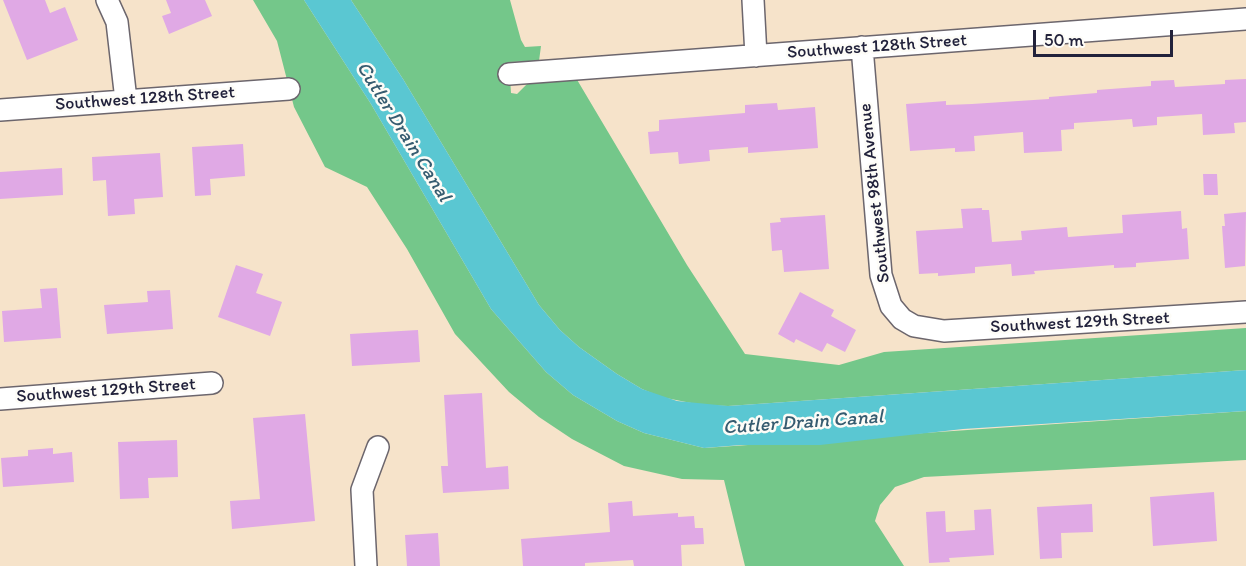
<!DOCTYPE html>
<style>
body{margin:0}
#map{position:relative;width:1246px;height:566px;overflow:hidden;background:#f6e3ca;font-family:Itim,sans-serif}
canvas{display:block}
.scale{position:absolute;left:1033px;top:30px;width:140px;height:27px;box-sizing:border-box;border:3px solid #22223b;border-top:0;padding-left:8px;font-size:18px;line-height:21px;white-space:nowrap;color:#22223b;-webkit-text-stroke:4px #fdfcf7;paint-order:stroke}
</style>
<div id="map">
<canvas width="1246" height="566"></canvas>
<div class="scale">50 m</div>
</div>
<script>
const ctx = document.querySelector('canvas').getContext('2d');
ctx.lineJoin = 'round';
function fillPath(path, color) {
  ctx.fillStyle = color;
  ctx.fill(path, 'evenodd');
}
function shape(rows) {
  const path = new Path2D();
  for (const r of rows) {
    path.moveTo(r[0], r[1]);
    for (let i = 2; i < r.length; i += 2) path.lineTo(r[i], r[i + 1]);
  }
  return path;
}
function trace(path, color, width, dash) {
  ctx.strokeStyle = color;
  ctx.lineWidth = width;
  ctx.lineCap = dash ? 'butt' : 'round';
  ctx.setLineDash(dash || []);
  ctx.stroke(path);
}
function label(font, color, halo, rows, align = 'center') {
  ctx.font = font + ' Itim,sans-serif';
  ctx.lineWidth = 5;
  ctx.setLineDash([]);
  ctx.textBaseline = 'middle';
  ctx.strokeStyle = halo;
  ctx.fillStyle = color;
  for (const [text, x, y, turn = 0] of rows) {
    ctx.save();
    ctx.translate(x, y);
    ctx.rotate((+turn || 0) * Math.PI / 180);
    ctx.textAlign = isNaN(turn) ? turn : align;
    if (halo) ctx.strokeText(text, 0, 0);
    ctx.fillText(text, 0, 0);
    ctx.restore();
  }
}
fillPath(shape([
 [253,0,304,0,371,104,491,309,546,372,573,395,617,421,644,433,704,448,1246,411,1246,460,924,477,895,487,880,505,875,521,904,566,745,566,724,480,682,479,624,466,572,439,539,417,509,392,455,334,407,249,367,187,325,167,294,107,277,41],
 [351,0,510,0,521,40,525,47,541,46,539,61,509,62,511,93,517,94,529,82,576,78,687,265,745,354,839,365,884,352,1246,328,1246,370,728,406,701,405,661,397,642,389,617,374,579,347,560,330,539,305,403,79]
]), '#74c78a');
fillPath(shape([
 [304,0,351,0,403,79,539,305,560,330,579,347,617,374,642,389,677,401,728,406,1246,370,1246,411,963,429,820,445,741,445,704,448,644,433,617,421,573,395,546,372,491,309,371,104]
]), '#5ac7d2');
fillPath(shape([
 [3,0,45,0,50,13,65,7,78,40,27,60],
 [166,0,205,0,212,16,169,34,162,16,171,13],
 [1246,79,1246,122,1234,123,1235,133,1203,135,1202,114,1157,117,1157,125,1133,127,1132,119,1074,123,1074,129,1061,130,1062,151,1024,153,1023,132,974,136,975,151,955,152,955,148,910,151,906,104,946,101,946,105,972,104,1049,99,1049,97,1097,93,1097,90,1151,86,1151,81,1174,80,1175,87,1225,84,1225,80],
 [777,103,778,110,815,107,818,148,748,153,748,147,709,150,710,161,679,164,678,152,650,154,648,132,659,131,659,120,745,113,745,105],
 [243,144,245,176,210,179,211,195,195,196,192,147],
 [160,153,163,197,134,199,135,214,108,216,106,180,93,181,92,157],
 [62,168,63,195,0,199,0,172],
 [1203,174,1217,174,1218,195,1204,195],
 [982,208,982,210,989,210,992,242,1022,240,1021,231,1067,227,1068,237,1123,233,1122,215,1181,211,1182,229,1187,228,1189,259,1136,263,1136,267,1114,268,1114,265,1034,271,1035,274,1012,276,1011,264,975,267,975,273,938,276,938,273,919,274,916,231,963,228,961,209],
 [1246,212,1245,266,1225,268,1222,226,1225,226,1224,214],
 [825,215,829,269,784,272,782,250,772,251,770,223,781,222,780,218],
 [236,265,263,274,256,293,282,302,270,336,218,317],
 [57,288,61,338,4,342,2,311,42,308,40,289],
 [170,290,173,329,107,334,104,305,148,302,147,291],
 [800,292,834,310,831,316,856,330,845,352,827,343,822,352,796,339,794,343,778,334],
 [418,330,420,362,352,366,350,334],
 [482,393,486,468,508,466,509,489,443,493,441,466,448,466,444,395],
 [305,414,315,521,232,529,230,501,260,499,253,418],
 [177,440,178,477,148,478,149,498,120,499,118,442],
 [53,448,53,454,72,452,74,482,3,487,1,458,28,456,28,450],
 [1214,492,1217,541,1153,546,1150,497],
 [632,501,633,516,678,513,678,517,694,516,695,528,703,528,704,544,681,545,682,566,634,566,633,560,585,563,585,566,523,566,521,539,610,532,608,503],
 [1092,504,1093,532,1061,533,1062,558,1040,559,1037,507],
 [991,509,994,555,949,558,950,562,929,563,926,512,945,511,946,532,975,530,974,510],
 [438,533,440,566,407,566,405,535]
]), '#e0a9e5');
const minor = shape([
 [107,0,117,22,126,100],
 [753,0,756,56],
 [862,47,881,275,891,306,902,319,914,326,944,331,1246,312],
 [509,74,1246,19],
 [0,110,289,89],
 [0,399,212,383],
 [366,566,362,490,378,447]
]);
trace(minor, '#6c666d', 24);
trace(minor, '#fff', 21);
label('18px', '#22223b', '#fdfcf7', [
 ["Southwest 128th Street",877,47,-4],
 ["Southwest 128th Street",145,99,-4],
 ["Southwest 98th Avenue",875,193,-96],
 ["Southwest 129th Street",1080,323,-3],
 ["Southwest 129th Street",106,391,-4]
]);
label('italic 20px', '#365c70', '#fdfcf7', [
 ["Cutler Drain Canal",403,132,58],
 ["Cutler Drain Canal",803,423,-4]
]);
</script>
